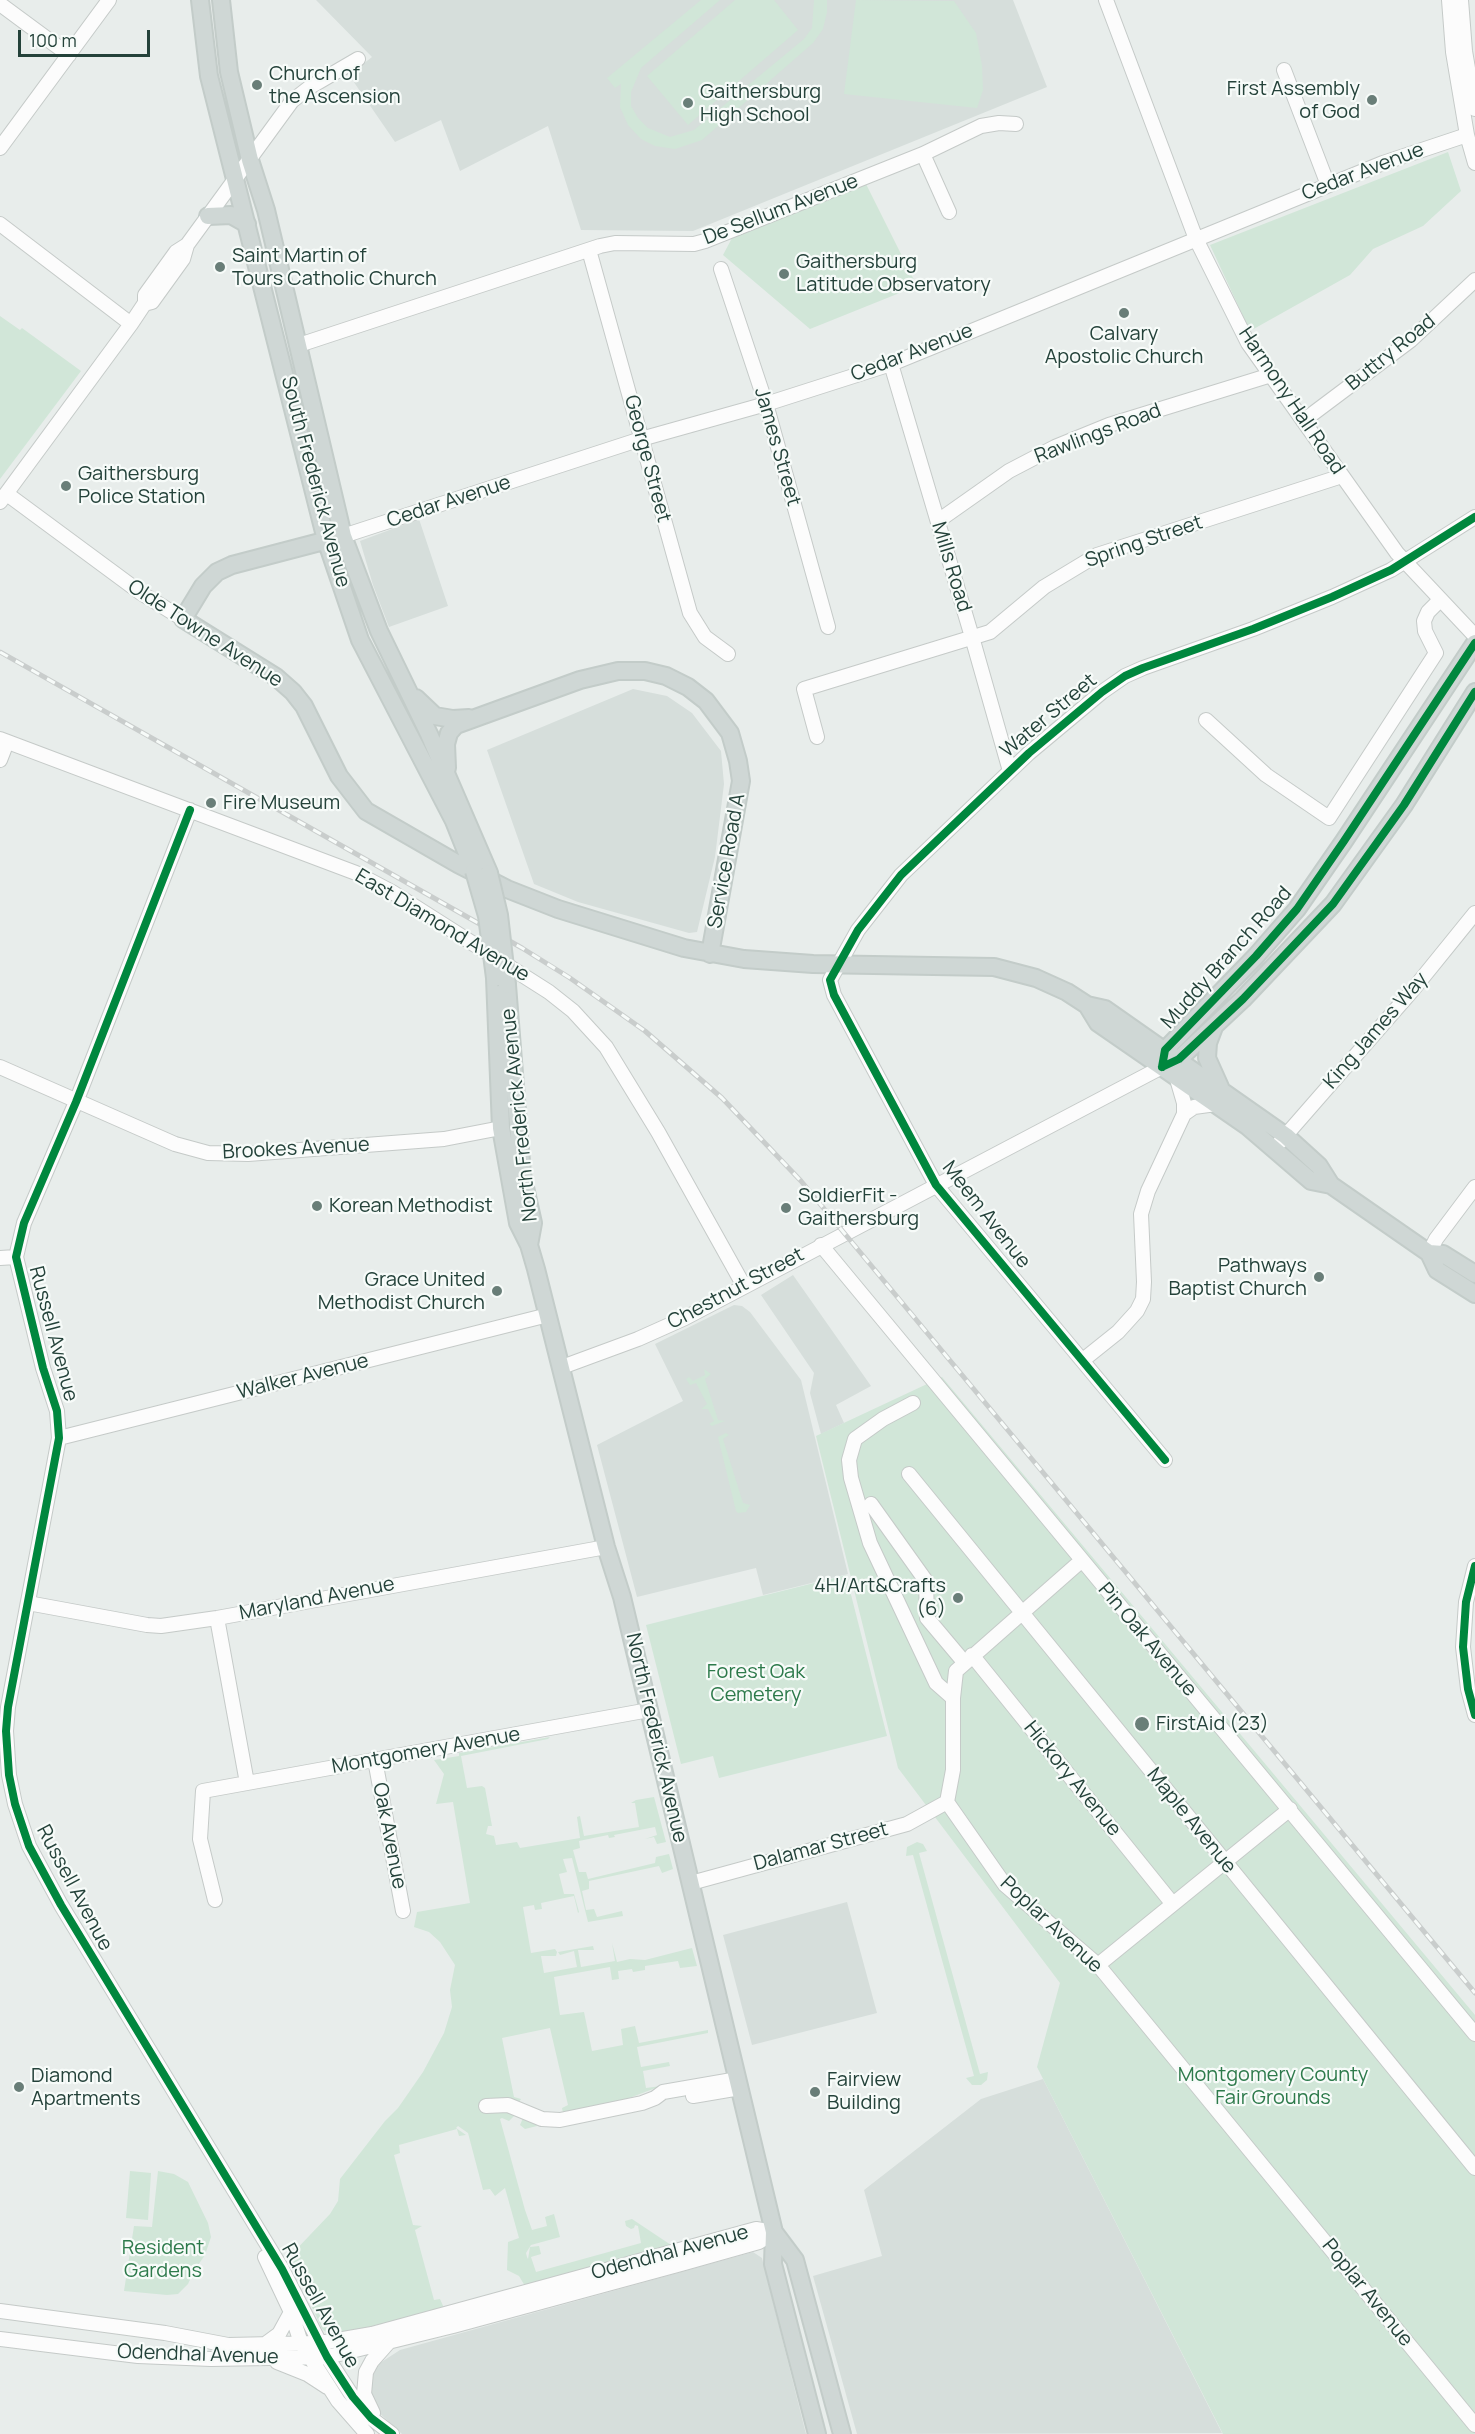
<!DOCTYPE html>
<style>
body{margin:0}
#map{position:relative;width:1475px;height:2434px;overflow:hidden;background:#e8edeb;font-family:Manrope,sans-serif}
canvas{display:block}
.scale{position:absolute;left:18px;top:30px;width:132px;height:27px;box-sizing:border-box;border:3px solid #24423a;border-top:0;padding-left:8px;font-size:18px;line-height:21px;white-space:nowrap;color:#24423a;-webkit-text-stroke:4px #f7fbf9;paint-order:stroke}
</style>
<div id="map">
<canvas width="1475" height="2434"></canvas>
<div class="scale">100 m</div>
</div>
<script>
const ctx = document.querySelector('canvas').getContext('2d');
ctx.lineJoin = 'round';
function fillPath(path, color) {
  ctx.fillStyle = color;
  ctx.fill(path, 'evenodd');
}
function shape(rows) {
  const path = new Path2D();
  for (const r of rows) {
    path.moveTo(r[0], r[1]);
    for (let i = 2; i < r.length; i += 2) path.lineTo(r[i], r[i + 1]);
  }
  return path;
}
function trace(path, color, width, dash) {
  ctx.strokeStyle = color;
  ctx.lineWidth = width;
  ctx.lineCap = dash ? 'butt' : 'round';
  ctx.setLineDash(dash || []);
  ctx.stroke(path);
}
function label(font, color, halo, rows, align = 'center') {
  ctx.font = font + ' Manrope,sans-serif';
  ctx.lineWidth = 4.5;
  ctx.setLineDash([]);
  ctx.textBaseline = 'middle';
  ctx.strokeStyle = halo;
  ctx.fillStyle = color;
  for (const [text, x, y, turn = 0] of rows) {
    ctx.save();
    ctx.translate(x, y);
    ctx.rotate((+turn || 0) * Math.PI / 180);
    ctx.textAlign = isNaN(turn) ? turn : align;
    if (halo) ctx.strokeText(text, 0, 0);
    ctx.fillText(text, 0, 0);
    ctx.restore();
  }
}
fillPath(shape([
 [316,0,1013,0,1047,87,693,231,581,230,548,126,460,171,441,120,395,142,349,75,372,57],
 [419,519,448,606,389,627,373,585,360,541],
 [633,689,667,696,692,713,721,751,724,784,715,857,697,932,689,933,578,902,534,884,487,750],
 [793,1275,871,1386,836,1405,844,1423,821,1434,810,1393,814,1373,761,1295],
 [734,1305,742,1306,750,1312,801,1380,848,1574,763,1595,756,1568,637,1597,597,1445,683,1401,655,1344],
 [847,1902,877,2013,752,2045,723,1935],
 [1043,2079,1222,2433,857,2434,813,2276,882,2256,864,2190,981,2099],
 [753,2252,762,2258,806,2434,402,2434,376,2410,369,2390,370,2379,380,2363,400,2350]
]), '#d6dedb');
fillPath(shape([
 [701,0,720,0,641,68,631,92,631,106,638,118,648,128,670,137,694,130,804,39,812,28,814,0,827,0,827,12,823,29,813,43,702,140,675,149,655,146,641,139,628,125,620,107,621,84,615,88,607,78],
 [735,0,774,0,798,30,688,125,647,76],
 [856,0,954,1,976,33,982,66,983,90,977,108,844,94],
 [1448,152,1461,191,1423,226,1373,249,1350,275,1250,331,1210,245],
 [866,184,917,286,810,329,723,255,732,238],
 [0,316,20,330,22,328,81,371,0,479],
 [704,1369,711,1374,705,1379,718,1420,725,1421,712,1426,709,1424,714,1421,708,1409,701,1409,707,1404,696,1383,690,1385,686,1379,689,1377,693,1381,705,1375],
 [942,1377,1475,2015,1475,2434,1223,2434,1037,2067,1060,1983,898,1768,816,1436],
 [726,1433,729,1435,723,1439,743,1503,750,1505,746,1512,738,1513,736,1511,718,1437],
 [846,1575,887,1736,719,1778,713,1756,681,1764,646,1625],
 [550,1737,548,1739,461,1756,467,1788,482,1786,485,1788,492,1826,488,1826,486,1834,494,1836,496,1845,517,1842,520,1848,580,1838,577,1817,580,1816,584,1836,639,1827,635,1803,631,1803,636,1800,654,1797,666,1842,657,1844,654,1837,645,1839,657,1835,655,1827,614,1835,615,1837,609,1838,608,1835,579,1841,580,1848,573,1850,579,1872,586,1872,588,1879,655,1863,656,1857,669,1854,673,1869,662,1873,659,1866,589,1881,589,1889,582,1891,586,1910,594,1909,597,1917,622,1911,623,1916,588,1922,572,1858,563,1859,567,1872,559,1874,564,1894,574,1894,579,1912,578,1913,574,1896,541,1903,542,1909,535,1910,534,1905,523,1907,531,1953,555,1949,557,1952,556,1956,541,1956,544,1973,577,1967,574,1951,560,1955,558,1952,593,1946,594,1950,578,1950,581,1967,615,1961,612,1943,617,1962,630,1959,645,1960,692,1948,697,1966,680,1968,678,1961,645,1966,645,1970,633,1972,632,1969,618,1971,619,1979,612,1980,610,1967,554,1977,560,2015,584,2012,592,2051,623,2045,621,2029,635,2026,639,2043,708,2030,708,2033,637,2047,641,2067,669,2062,670,2066,643,2071,646,2088,661,2086,624,2100,563,2113,562,2108,568,2105,550,2028,502,2038,514,2097,521,2099,519,2102,500,2109,535,2122,537,2126,525,2129,520,2125,523,2118,515,2115,509,2121,502,2118,500,2119,525,2210,532,2230,547,2226,545,2217,554,2214,560,2237,531,2245,526,2253,527,2257,528,2259,530,2247,539,2246,541,2254,531,2257,536,2272,641,2243,638,2226,635,2225,634,2228,631,2229,626,2226,625,2221,632,2219,671,2245,525,2286,519,2276,507,2270,508,2242,519,2238,505,2188,495,2196,490,2189,483,2190,468,2133,458,2126,456,2128,466,2135,459,2136,457,2129,399,2145,400,2153,394,2155,413,2225,422,2226,415,2230,434,2300,440,2299,444,2308,362,2329,335,2333,326,2332,322,2329,289,2257,330,2214,338,2201,340,2179,385,2121,398,2108,423,2072,444,2033,452,2007,450,1990,455,1965,440,1942,429,1932,414,1927,417,1912,470,1903,453,1802,436,1804,444,1774,434,1760,459,1756,459,1753],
 [917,1842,923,1844,927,1851,919,1853,980,2074,988,2072,987,2080,981,2085,972,2085,966,2078,974,2076,913,1855,906,1856,907,1847],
 [130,2171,151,2173,148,2220,126,2218],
 [158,2171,174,2174,188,2182,208,2223,211,2237,205,2255,194,2271,188,2284,178,2294,167,2295,124,2291,134,2226,152,2227]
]), '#d1e6d8');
const minor = shape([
 [1106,0,1196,239,1248,343,1397,553,1475,636],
 [1449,0,1453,52,1467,135,1475,163],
 [1461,0,1465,51,1475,109],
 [0,4,69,55],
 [1284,70,1328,185],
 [0,148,109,0],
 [923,154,949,212],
 [0,224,131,324],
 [589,250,690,613,705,637,728,654],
 [721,269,766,404,828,627],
 [148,303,152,302,183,259,187,245],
 [299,345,600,246,615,243,694,244,705,241,923,154,981,126,999,123,1016,124],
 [891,364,972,637,1010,771],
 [1303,421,1411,340,1475,280],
 [7,494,141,593,183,619],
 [0,502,131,324,145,303,145,295,176,252,187,245,292,101,310,87,358,59],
 [938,521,1009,471,1055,447,1109,425,1271,375],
 [343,536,641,439,766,404,891,364,1383,163,1467,135],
 [1206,720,1266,775,1329,818,1436,653,1425,631,1424,621,1428,612,1440,600],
 [817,737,804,689,990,632,1044,587,1097,555,1342,476],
 [0,739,356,873,392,892,549,992,573,1011,606,1047,658,1132,744,1286],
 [0,760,7,742],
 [190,810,76,1102,24,1223,16,1257,43,1368,57,1411,59,1438,8,1707,6,1731,9,1775,15,1804,29,1846,61,1905,282,2269,327,2357,353,2397,371,2418,392,2434],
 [0,1067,175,1144,208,1153,248,1154,444,1139,501,1128],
 [1184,1114,1194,1107,1216,1104],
 [1280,1142,1411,992,1475,913],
 [821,1245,1475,2034],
 [1429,1253,1436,1239,1475,1187],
 [0,1258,16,1257],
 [1083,1360,1118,1332,1137,1311,1143,1299,1144,1282,1141,1214,1148,1191,1184,1114,1184,1103,1177,1079],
 [562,1367,638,1339,685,1318,1162,1067],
 [913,1403,883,1419,855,1439,849,1460,851,1478,870,1543,936,1683,953,1698],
 [59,1438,548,1315],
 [1165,1460,936,1185,834,995,830,980,858,930,901,875,1029,753,1102,692,1125,676,1143,668,1253,629,1332,597,1391,570,1475,517],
 [909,1474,1475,2168],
 [871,1504,926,1581,927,1618,964,1662],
 [1081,1561,956,1671,953,1698,953,1770,947,1802,1005,1885,1098,1965,1475,2425],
 [1475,1566,1466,1602,1463,1647,1468,1689,1475,1715],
 [28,1603,147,1625,161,1626,217,1618,606,1547],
 [217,1618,247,1783],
 [972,1655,1172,1903],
 [375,1760,403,1911],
 [691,1883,907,1824,947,1802],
 [215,1900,200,1839,203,1791,649,1710],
 [1098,1965,1290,1809],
 [693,2096,740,2088],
 [486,2106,508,2105,542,2119,560,2120,642,2103,655,2098,663,2092,738,2079],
 [265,2257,291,2312,301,2343,338,2401,367,2434],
 [0,2311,165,2333,228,2345,320,2343,372,2334,756,2229,774,2232],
 [0,2339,138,2356,211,2359,327,2357,453,2326,681,2264,759,2242,774,2232],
 [264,2345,279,2334,291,2312],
 [277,2362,307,2374,327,2387],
 [373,2413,364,2394,366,2372,372,2361,388,2343]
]);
const major = shape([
 [200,0,209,76,326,540,360,640,454,821,474,871],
 [221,0,229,72,250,160,266,210,343,536,379,631,429,734,489,873],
 [208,216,231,215,247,224],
 [343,536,232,565,217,572,203,586,183,619,276,677,293,692,304,706,339,776,366,811,458,864,507,889,558,909,684,948,744,959,813,964,994,967,1036,978,1067,992,1087,1005,1098,1023,1247,1126,1311,1181,1331,1185],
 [416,698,435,716,453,719,469,718],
 [447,768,446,744,449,733,456,725,580,680,618,671,645,671,666,676,688,687,706,701,730,733,738,761,741,781,710,954],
 [495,978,501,1128,518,1223,529,1245,536,1269,606,1547,622,1597,774,2232,773,2264,817,2434],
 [507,985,522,1174,533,1223,529,1245],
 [1087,1005,1105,1009,1286,1136,1319,1166,1331,1185,1429,1253,1437,1270,1475,1294],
 [1214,1027,1208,1043,1207,1058,1220,1087],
 [1162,1067,1165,1050,1256,956,1297,909,1344,841,1475,643],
 [1162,1067,1179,1059,1243,999,1333,904,1404,805,1475,692],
 [1429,1253,1443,1254,1475,1274],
 [774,2232,795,2260,842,2434]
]);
trace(minor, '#c5cac8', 16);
trace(major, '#c3ccc9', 20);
trace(minor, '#fcfcfc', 14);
trace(major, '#cfd7d5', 16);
const rail = shape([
 [0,652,522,948,570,978,645,1031,722,1098,801,1181,1475,1993]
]);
trace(rail, '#c9cdcc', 5);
trace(rail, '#f7fbf9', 3, [9]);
const majorBridge = shape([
 [474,871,487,916,495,978],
 [489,873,499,915,507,985]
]);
trace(majorBridge, '#c3ccc9', 20, []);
trace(majorBridge, '#cfd7d5', 16);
trace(shape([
 [190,810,76,1102,24,1223,16,1257,43,1368,57,1411,59,1438,8,1707,6,1731,9,1775,15,1804,29,1846,61,1905,282,2269,327,2357,353,2397,371,2418,392,2434],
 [1162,1067,1165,1050,1256,956,1297,909,1344,841,1475,643],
 [1162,1067,1179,1059,1243,999,1333,904,1404,805,1475,692],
 [1165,1460,936,1185,834,995,830,980,858,930,901,875,1029,753,1102,692,1125,676,1143,668,1253,629,1332,597,1391,570,1475,517],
 [1475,1566,1466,1602,1463,1647,1468,1689,1475,1715]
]), '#00873e', 8);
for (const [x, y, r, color] of [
 [257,85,6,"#697e78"],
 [1372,100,6,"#697e78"],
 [688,103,6,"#697e78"],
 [220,267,6,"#697e78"],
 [784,274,6,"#697e78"],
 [1124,313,6,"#697e78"],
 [66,486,6,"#697e78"],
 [211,803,6,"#697e78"],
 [317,1206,6,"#697e78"],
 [786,1208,6,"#697e78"],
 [1319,1277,6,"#697e78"],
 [497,1291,6,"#697e78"],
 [958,1598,6,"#697e78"],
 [1142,1724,8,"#697e78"],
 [19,2087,6,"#697e78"],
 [815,2092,6,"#697e78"]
]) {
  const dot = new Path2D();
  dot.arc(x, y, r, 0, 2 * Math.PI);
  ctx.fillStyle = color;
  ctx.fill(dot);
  trace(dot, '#f7fbf9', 2);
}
label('20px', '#24423a', '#f7fbf9', [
 ["Church of",269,74],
 ["the Ascension",269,97],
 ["First Assembly",1360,89,"right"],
 ["of God",1360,112,"right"],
 ["Gaithersburg",700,92],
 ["High School",700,115],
 ["Saint Martin of",232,256],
 ["Tours Catholic Church",232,279],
 ["Gaithersburg",796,262],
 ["Latitude Observatory",796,285],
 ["Calvary",1124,334,"center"],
 ["Apostolic Church",1124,357,"center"],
 ["Gaithersburg",78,474],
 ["Police Station",78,497],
 ["Fire Museum",223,803],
 ["SoldierFit -",798,1196],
 ["Gaithersburg",798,1219],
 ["Korean Methodist",329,1206],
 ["Pathways",1307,1266,"right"],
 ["Baptist Church",1307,1289,"right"],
 ["Grace United",485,1280,"right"],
 ["Methodist Church",485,1303,"right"],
 ["4H/Art&Crafts",946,1586,"right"],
 ["(6)",946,1609,"right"],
 ["FirstAid (23)",1156,1724],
 ["Diamond",31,2076],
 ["Apartments",31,2099],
 ["Fairview",827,2080],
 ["Building",827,2103]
], 'left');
label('20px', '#24423a', '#f7fbf9', [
 ["Cedar Avenue",1363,172,-21],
 ["De Sellum Avenue",781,210,-21],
 ["Cedar Avenue",912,353,-21],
 ["Buttry Road",1391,353,-39],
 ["Harmony Hall Road",1291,401,56],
 ["Rawlings Road",1098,434,-21],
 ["James Street",777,447,74],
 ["George Street",647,459,75],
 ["South Frederick Avenue",315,482,75],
 ["Cedar Avenue",449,502,-18],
 ["Spring Street",1144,542,-19],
 ["Mills Road",951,567,73],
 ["Olde Towne Avenue",205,634,33],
 ["Water Street",1049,716,-40],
 ["Service Road A",727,861,-80],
 ["East Diamond Avenue",442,926,31],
 ["Muddy Branch Road",1227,958,-48],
 ["King James Way",1376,1031,-49],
 ["North Frederick Avenue",520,1115,-96],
 ["Brookes Avenue",296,1149,-3],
 ["Meem Avenue",986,1215,52],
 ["Chestnut Street",736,1289,-28],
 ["Russell Avenue",53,1334,75],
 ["Walker Avenue",303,1377,-14],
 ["Maryland Avenue",317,1599,-11],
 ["Pin Oak Avenue",1147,1640,50],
 ["North Frederick Avenue",656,1738,77],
 ["Montgomery Avenue",426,1751,-10],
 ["Hickory Avenue",1072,1779,51],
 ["Maple Avenue",1191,1821,51],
 ["Oak Avenue",389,1836,79],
 ["Dalamar Street",821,1847,-15],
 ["Russell Avenue",74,1888,62],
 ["Poplar Avenue",1051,1925,43],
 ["Odendhal Avenue",670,2253,-15],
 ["Poplar Avenue",1367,2293,51],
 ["Russell Avenue",320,2306,61],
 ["Odendhal Avenue",198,2355,2]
]);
label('20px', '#2d7a4b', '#f7fbf9', [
 ["Forest Oak",756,1672],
 ["Cemetery",756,1695],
 ["Montgomery County",1273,2075],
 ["Fair Grounds",1273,2098],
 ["Resident",163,2248],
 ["Gardens",163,2271]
]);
</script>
